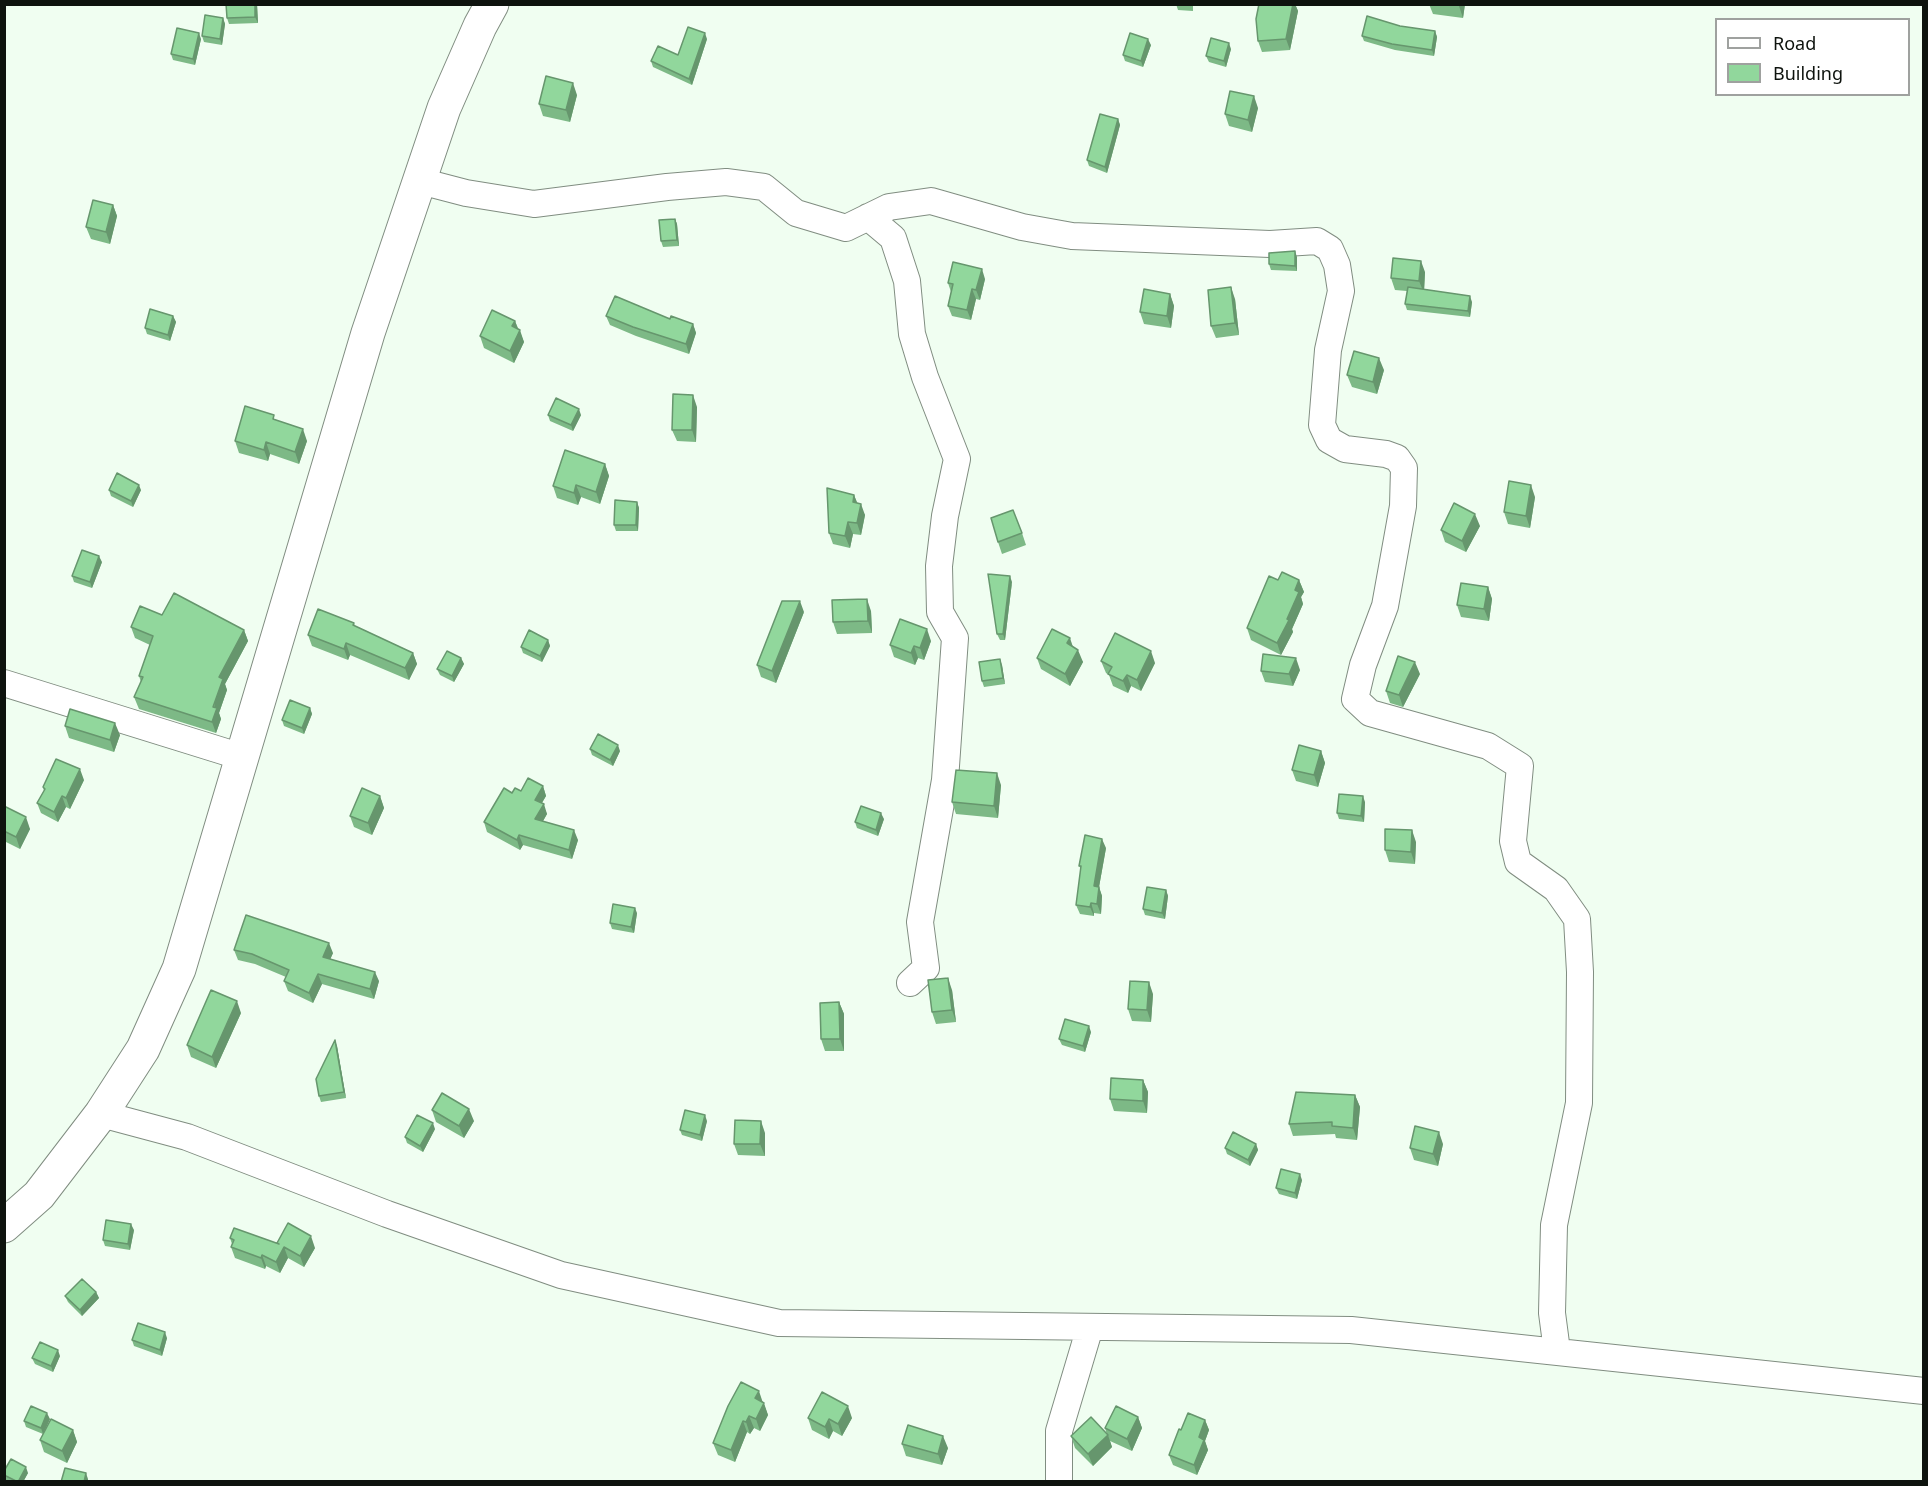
<!DOCTYPE html>
<style>
body{margin:0}
#map{position:relative;width:1928px;height:1486px;overflow:hidden;background:#f0fef1;font-family:"Noto Sans",sans-serif}
canvas{display:block}
.frame{position:absolute;inset:0;border:6px solid #0e130e;pointer-events:none}
.legend{position:absolute;left:1715px;top:18px;width:195px;height:78px;box-sizing:border-box;background:#fff;border:2px solid #9fa19f;margin:0;padding:8px 10px;list-style:none;font-size:18px;color:#0e130e}
.legend li{display:flex;align-items:center;gap:12px;height:30px}
.legend b{width:30px;border:2px solid #9fa19f}
</style>
<div id="map">
<canvas width="1928" height="1486"></canvas>
<div class="frame"></div>
<ul class="legend">
<li><b style="height:8px;background:#fff"></b>Road</li>
<li><b style="height:16px;background:#91d79c"></b>Building</li>
</ul>
</div>
<script>
const ctx = document.querySelector('canvas').getContext('2d');
ctx.lineJoin = 'round';
function shape(rows) {
  const path = new Path2D();
  for (const r of rows) {
    path.moveTo(r[0], r[1]);
    for (let i = 2; i < r.length; i += 2) path.lineTo(r[i], r[i + 1]);
  }
  return path;
}
function trace(path, color, width, dash) {
  ctx.strokeStyle = color;
  ctx.lineWidth = width;
  ctx.lineCap = dash ? 'butt' : 'round';
  ctx.setLineDash(dash || []);
  ctx.stroke(path);
}
function fillPath(path, color) {
  ctx.fillStyle = color;
  ctx.fill(path, 'evenodd');
}
const street = shape([
 [420,181,466,193,534,204,667,187,726,182,764,187,796,213,846,228,889,207,931,201,1022,227,1072,236,1270,244,1317,241,1330,249,1337,265,1341,291,1328,350,1322,425,1329,440,1345,449,1386,454,1397,458,1404,468,1403,506,1385,606,1363,665,1355,699,1370,713,1488,746,1520,766,1513,841,1518,862,1556,889,1577,919,1580,972,1579,1103,1554,1225,1552,1313,1557,1351],
 [868,217,893,238,907,281,912,334,925,377,957,459,945,516,939,566,940,612,955,638,945,780,920,922,926,968,910,983],
 [4,683,242,757],
 [101,1114,187,1137,387,1214,561,1275,779,1323,1351,1330,1924,1391],
 [1059,1482,1059,1431,1090,1327]
]);
const secondary = shape([
 [4,1226,39,1195,101,1114,143,1049,179,969,368,333,444,108,480,26,492,4]
]);
trace(street, '#808d81', 28);
trace(secondary, '#808d81', 35);
trace(street, '#fff', 26);
trace(secondary, '#fff', 33);
fillPath(shape([
 [226,4,257,4,258,23,229,24,227,18],
 [1176,4,1193,4,1193,11,1178,10],
 [1259,4,1295,4,1298,11,1290,50,1262,52,1258,41],
 [1429,4,1465,4,1463,18,1433,14],
 [223,18,225,24,222,45,204,42,202,36],
 [1435,31,1437,37,1434,56,1395,50,1364,41,1362,36],
 [201,39,195,65,173,60,171,54],
 [707,39,692,85,653,67,651,61,678,55],
 [1151,45,1143,67,1125,61,1123,55],
 [1231,49,1226,67,1209,62,1206,56],
 [577,95,570,122,543,116,539,104],
 [1258,108,1252,132,1229,126,1225,114],
 [1118,119,1120,125,1107,173,1089,166,1087,160],
 [113,205,117,216,110,244,91,239,86,227],
 [675,219,677,224,679,246,663,247,661,241],
 [1297,257,1297,271,1271,270,1269,264],
 [1425,272,1424,289,1472,302,1470,317,1407,310,1405,304,1407,291,1395,290,1391,278],
 [985,279,980,300,976,299,971,320,952,316,948,306,951,292,948,283],
 [1170,294,1174,306,1171,328,1144,324,1140,312],
 [1235,299,1239,335,1216,338,1211,326],
 [173,316,176,322,170,341,147,334,145,328],
 [606,316,670,319,693,324,696,333,689,354,636,336,610,325],
 [515,321,524,342,514,363,484,348,480,336],
 [1384,370,1377,394,1352,387,1347,375],
 [697,407,696,442,677,441,672,430],
 [548,415,581,415,573,431,550,421],
 [276,420,307,441,299,464,270,454,268,461,239,453,235,441],
 [605,464,609,476,600,504,581,497,578,505,557,498,553,486],
 [109,490,141,490,133,507,111,496],
 [854,495,857,503,865,515,861,535,853,534,850,548,833,544,829,533],
 [1535,497,1530,528,1508,524,1504,512],
 [637,502,639,508,638,531,616,531,614,525],
 [1480,526,1466,552,1445,542,1441,530],
 [1022,533,1026,545,1002,554,998,542],
 [102,562,92,588,74,582,72,576],
 [1278,580,1299,580,1304,592,1301,597,1303,604,1292,629,1293,632,1281,655,1251,640,1247,628],
 [1012,582,1005,640,1000,640,997,634],
 [1488,587,1492,599,1489,621,1461,617,1457,605],
 [871,611,872,633,837,634,833,622],
 [804,612,776,683,761,677,757,665],
 [162,615,244,630,248,641,225,684,227,690,219,713,221,719,216,733,139,709,134,697,141,682,139,676,150,645,135,638,131,627],
 [354,623,355,626,413,653,417,664,409,680,350,655,348,660,312,646,308,635],
 [548,640,550,646,542,662,523,653,521,647],
 [931,641,924,660,918,658,915,665,894,657,890,645],
 [1073,647,1083,662,1070,686,1041,669,1037,658],
 [461,658,464,664,454,682,440,675,437,669],
 [1101,661,1155,663,1141,691,1131,686,1128,693,1113,686,1109,675,1106,673],
 [1002,665,1005,684,984,687,982,681],
 [1300,670,1293,686,1265,682,1261,671],
 [1420,674,1403,707,1390,703,1386,691],
 [310,708,312,714,304,734,284,726,282,720],
 [65,726,120,735,114,752,69,738],
 [590,749,620,751,613,766,592,755],
 [1321,751,1325,763,1318,787,1296,781,1292,770],
 [84,780,70,809,66,807,58,822,41,813,37,803,44,791,43,787],
 [1001,785,998,818,956,814,952,802],
 [543,786,546,796,542,803,547,814,543,821,578,840,572,859,523,845,520,850,487,832,484,822,512,793],
 [380,796,384,808,372,835,354,827,350,816],
 [1365,802,1364,822,1339,819,1337,813],
 [4,806,30,829,20,849,4,841],
 [884,819,878,836,857,828,855,822],
 [1416,842,1415,864,1389,862,1385,850],
 [1106,848,1099,887,1102,896,1101,914,1094,913,1094,916,1080,914,1076,905,1081,869,1079,866],
 [1166,890,1168,896,1165,919,1145,915,1143,909],
 [637,913,634,933,612,929,610,923],
 [234,950,333,953,330,959,379,981,374,999,322,984,313,1003,288,991,284,981,286,977,255,964,238,960],
 [952,990,956,1022,936,1024,932,1012],
 [1153,994,1151,1022,1132,1021,1128,1009],
 [839,1002,844,1014,844,1051,825,1051,821,1039],
 [241,1013,216,1068,191,1057,187,1045],
 [1091,1032,1085,1052,1062,1045,1059,1039],
 [337,1046,346,1098,321,1102,319,1096],
 [1143,1080,1148,1092,1147,1113,1114,1111,1110,1099],
 [1355,1095,1360,1107,1357,1140,1336,1138,1335,1134,1293,1136,1289,1124],
 [432,1110,474,1121,464,1138,436,1122],
 [707,1121,702,1141,682,1135,680,1130],
 [435,1129,423,1152,407,1143,405,1137],
 [765,1133,765,1156,738,1155,734,1144],
 [1256,1144,1258,1150,1250,1166,1227,1154,1225,1148],
 [1443,1144,1438,1166,1414,1160,1410,1148],
 [1302,1180,1297,1199,1279,1194,1276,1188],
 [134,1230,130,1250,105,1246,103,1240],
 [230,1238,277,1244,315,1248,304,1267,288,1258,280,1273,266,1266,265,1269,235,1258,231,1247,232,1244],
 [96,1292,99,1298,82,1316,68,1302,65,1296],
 [167,1338,162,1356,134,1346,132,1340],
 [60,1356,53,1372,35,1364,32,1358],
 [763,1402,768,1415,760,1431,754,1428,750,1434,747,1432,735,1462,718,1455,713,1443],
 [1138,1417,1142,1428,1132,1451,1110,1441,1112,1447,1093,1466,1075,1448,1071,1436,1107,1435,1105,1428],
 [808,1418,852,1418,842,1436,833,1431,829,1439,812,1430],
 [50,1419,44,1433,73,1430,77,1442,67,1463,44,1452,40,1440,43,1434,26,1427,24,1421],
 [1205,1420,1209,1430,1205,1441,1208,1450,1197,1475,1173,1465,1169,1455,1181,1430],
 [902,1444,948,1448,942,1465,906,1456],
 [4,1471,28,1473,23,1482,7,1482,4,1479]
]), '#7db986');
fillPath(shape([
 [255,4,257,4,258,23,255,17],
 [1293,4,1295,4,1298,11,1290,50,1286,39],
 [1459,4,1465,4,1463,18,1459,6],
 [223,18,225,24,222,45,220,39],
 [1435,31,1437,37,1434,56,1432,50],
 [199,33,201,39,195,65,193,59],
 [705,33,707,39,692,85,689,79],
 [1148,39,1151,45,1143,67,1141,61],
 [1229,43,1231,49,1226,67,1224,61],
 [573,83,577,95,570,122,566,110],
 [1254,96,1258,108,1252,132,1248,120],
 [1118,119,1120,125,1107,173,1105,167],
 [113,205,117,216,110,244,106,232],
 [675,219,677,224,679,246,677,240],
 [1295,251,1297,257,1297,271,1295,266],
 [1421,261,1425,272,1424,293,1419,281],
 [982,269,985,279,980,300,976,290],
 [1231,287,1235,299,1239,335,1235,323],
 [972,289,976,299,971,320,967,310],
 [1170,294,1174,306,1171,328,1167,316],
 [1470,296,1472,302,1470,317,1468,311],
 [173,316,176,322,170,341,168,335],
 [515,321,519,332,520,330,524,342,514,363,510,351,512,326],
 [693,324,696,333,689,354,686,344],
 [1379,358,1384,370,1377,394,1373,382],
 [693,395,697,407,696,442,692,430],
 [579,409,581,415,573,431,571,425],
 [303,429,307,441,299,464,295,452],
 [266,442,270,454,268,461,264,450],
 [605,464,609,476,600,504,596,492],
 [139,485,141,490,133,507,131,501],
 [576,485,581,497,578,505,574,493],
 [1531,485,1535,497,1530,528,1526,516],
 [854,495,859,507,853,502],
 [637,502,639,508,638,531,636,525],
 [861,504,865,515,861,535,857,523],
 [1475,514,1480,526,1466,552,1462,541],
 [848,522,853,534,850,548,845,536],
 [99,556,102,562,92,588,90,582],
 [1010,576,1012,582,1005,640,1003,634],
 [1299,580,1304,592,1301,597,1303,604,1292,629,1293,632,1281,655,1277,643,1287,619,1295,590],
 [1488,587,1492,599,1489,621,1484,609],
 [867,599,871,611,872,633,868,621],
 [800,601,804,612,776,683,772,671],
 [927,629,931,641,924,660,920,648],
 [244,630,248,641,225,684,227,690,219,713,221,719,216,733,212,722,219,677],
 [1070,638,1074,650,1067,643],
 [548,640,550,646,542,662,540,656],
 [346,643,350,655,348,660,344,649],
 [914,646,918,658,915,665,911,653],
 [1078,650,1083,662,1070,686,1065,674],
 [1151,651,1155,663,1141,691,1137,680],
 [413,653,417,664,409,680,405,668],
 [461,658,464,664,454,682,452,676],
 [1296,658,1300,670,1293,686,1289,674],
 [1000,659,1002,665,1005,684,1003,678],
 [1415,662,1420,674,1403,707,1399,695],
 [1127,675,1131,686,1128,693,1123,681],
 [310,708,312,714,304,734,302,728],
 [115,723,120,735,114,752,110,740],
 [618,745,620,751,613,766,610,760],
 [1321,751,1325,763,1318,787,1314,775],
 [80,769,84,780,70,809,66,798],
 [997,773,1001,785,998,818,994,806],
 [543,786,546,796,538,809,535,800],
 [62,796,66,807,58,822,54,812],
 [380,796,384,808,372,835,368,823],
 [1363,796,1365,802,1364,822,1361,816],
 [544,804,547,814,539,828,535,819],
 [881,813,884,819,878,836,876,830],
 [26,817,30,829,20,849,16,837],
 [574,830,578,840,572,859,569,850],
 [1412,830,1416,842,1415,864,1411,852],
 [519,835,523,845,520,850,517,840],
 [1102,839,1106,848,1099,887,1102,896,1101,914,1097,904,1094,886],
 [1166,890,1168,896,1165,919,1162,913],
 [1091,903,1094,913,1094,916,1090,907],
 [635,908,637,913,634,933,631,927],
 [329,943,333,953,327,967,323,957],
 [375,972,379,981,374,999,370,989],
 [318,974,322,984,313,1003,309,993],
 [948,978,952,990,956,1022,952,1010],
 [1149,982,1153,994,1151,1022,1147,1010],
 [237,1001,241,1013,216,1068,212,1057],
 [839,1002,844,1014,844,1051,840,1039],
 [1089,1026,1091,1032,1085,1052,1083,1046],
 [335,1040,337,1046,346,1098,344,1092],
 [1143,1080,1148,1092,1147,1113,1143,1101],
 [1355,1095,1360,1107,1357,1140,1353,1128],
 [469,1109,474,1121,464,1138,459,1126],
 [705,1115,707,1121,702,1141,700,1135],
 [761,1121,765,1133,765,1156,760,1144],
 [433,1123,435,1129,423,1152,420,1146],
 [1439,1132,1443,1144,1438,1166,1433,1154],
 [1256,1144,1258,1150,1250,1166,1248,1160],
 [1300,1174,1302,1180,1297,1199,1295,1193],
 [131,1224,134,1230,130,1250,128,1244],
 [311,1236,315,1248,304,1267,300,1256],
 [284,1247,288,1258,280,1273,276,1262],
 [262,1255,266,1266,265,1269,261,1258],
 [96,1292,99,1298,82,1316,80,1310],
 [165,1332,167,1338,162,1356,160,1350],
 [58,1350,60,1356,53,1372,51,1366],
 [759,1391,763,1403,755,1398],
 [764,1403,768,1415,760,1431,756,1419],
 [848,1406,852,1418,842,1436,838,1424],
 [47,1413,50,1419,43,1434,41,1428],
 [749,1416,754,1428,750,1434,746,1422],
 [1138,1417,1142,1428,1132,1451,1127,1439],
 [829,1419,833,1431,829,1439,825,1427],
 [1205,1420,1209,1430,1205,1441,1208,1450,1197,1475,1194,1465,1199,1437],
 [743,1421,747,1432,735,1462,731,1450],
 [73,1430,77,1442,67,1463,62,1451],
 [1108,1435,1112,1447,1093,1466,1088,1454],
 [943,1436,948,1448,942,1465,938,1454],
 [26,1467,28,1473,23,1482,18,1482],
 [86,1473,88,1479,88,1482,84,1482]
]), '#66966d');
const building = shape([
 [226,4,255,4,255,17,227,18,226,4],
 [1259,4,1293,4,1286,39,1258,41,1256,19,1259,4],
 [205,15,223,18,220,39,202,36,205,15],
 [1367,16,1400,26,1435,31,1432,50,1392,44,1362,36,1367,16],
 [688,27,705,33,689,79,651,61,658,46,678,55,688,27],
 [177,28,199,33,193,59,171,54,177,28],
 [1130,33,1148,39,1141,61,1123,55,1130,33],
 [1211,38,1229,43,1224,61,1206,56,1211,38],
 [546,76,573,83,566,110,539,104,546,76],
 [1230,91,1254,96,1248,120,1225,114,1230,91],
 [1100,114,1118,119,1105,167,1087,160,1100,114],
 [93,200,113,205,106,232,86,227,93,200],
 [675,219,677,240,661,241,659,220,675,219],
 [1295,251,1295,266,1269,264,1269,253,1295,251],
 [1393,258,1421,261,1419,281,1391,278,1393,258],
 [953,262,982,269,976,290,972,289,967,310,948,306,953,284,948,283,953,262],
 [1231,287,1235,323,1211,326,1208,290,1231,287],
 [1408,287,1470,296,1468,311,1405,304,1408,287],
 [1144,289,1170,294,1167,316,1140,312,1144,289],
 [615,296,670,319,671,316,693,324,686,344,633,327,606,316,615,296],
 [150,309,173,316,168,335,145,328,150,309],
 [492,310,515,321,512,326,520,330,510,351,480,336,492,310],
 [1354,351,1379,358,1373,382,1347,375,1354,351],
 [673,394,693,395,692,430,672,430,673,394],
 [556,398,579,409,571,425,548,415,556,398],
 [245,406,274,415,273,419,303,429,295,452,266,442,264,450,235,441,245,406],
 [565,450,605,464,596,492,576,485,574,493,553,486,565,450],
 [117,473,139,485,131,501,109,490,117,473],
 [1509,481,1531,485,1526,516,1504,512,1509,481],
 [827,488,854,495,853,502,861,504,857,523,848,522,845,536,829,533,827,488],
 [615,500,637,502,636,525,614,525,615,500],
 [1454,503,1475,514,1462,541,1441,530,1454,503],
 [1013,510,1022,533,998,542,991,518,1013,510],
 [82,550,99,556,90,582,72,576,82,550],
 [1282,572,1299,580,1295,590,1299,592,1287,619,1289,620,1277,643,1247,628,1269,576,1278,580,1282,572],
 [988,574,1010,576,1003,634,997,634,988,574],
 [1461,583,1488,587,1484,609,1457,605,1461,583],
 [174,593,244,630,219,677,223,679,213,707,217,708,212,722,134,697,143,677,139,676,153,636,131,627,140,606,162,615,174,593],
 [867,599,868,621,833,622,832,600,867,599],
 [782,601,800,601,772,671,757,665,782,601],
 [318,609,354,623,353,625,413,653,405,668,346,643,344,649,308,635,318,609],
 [900,619,927,629,920,648,914,646,911,653,890,645,900,619],
 [1052,629,1070,638,1067,643,1078,650,1065,674,1037,658,1052,629],
 [529,630,548,640,540,656,521,647,529,630],
 [1115,633,1151,651,1137,680,1127,675,1123,681,1108,674,1112,667,1101,661,1115,633],
 [447,651,461,658,452,676,437,669,447,651],
 [1263,654,1296,658,1289,674,1261,671,1263,654],
 [1398,656,1415,662,1399,695,1386,691,1398,656],
 [1000,659,1003,678,982,681,979,662,1000,659],
 [290,700,310,708,302,728,282,720,290,700],
 [70,709,115,723,110,740,65,726,70,709],
 [598,734,618,745,610,760,590,749,598,734],
 [1299,745,1321,751,1314,775,1292,770,1299,745],
 [56,759,80,769,66,798,62,796,54,812,37,803,45,789,43,787,56,759],
 [956,770,997,773,994,806,952,802,956,770],
 [528,778,543,786,535,800,544,804,535,819,574,830,569,850,519,835,517,840,484,822,504,788,512,793,515,788,521,791,528,778],
 [362,788,380,796,368,823,350,816,362,788],
 [1339,794,1363,796,1361,816,1337,813,1339,794],
 [4,806,26,817,16,837,4,831,4,806],
 [861,806,881,813,876,830,855,822,861,806],
 [1385,829,1412,830,1411,852,1385,850,1385,829],
 [1085,835,1102,839,1094,886,1099,887,1097,904,1091,903,1090,907,1076,905,1081,866,1079,866,1085,835],
 [1147,887,1166,890,1162,913,1143,909,1147,887],
 [613,904,635,908,631,927,610,923,613,904],
 [246,915,329,943,323,957,375,972,370,989,318,974,309,993,284,981,289,970,252,954,234,950,246,915],
 [948,978,952,1010,932,1012,928,980,948,978],
 [1130,981,1149,982,1147,1010,1128,1009,1130,981],
 [211,990,237,1001,212,1057,187,1045,211,990],
 [839,1002,840,1039,821,1039,820,1003,839,1002],
 [1065,1019,1089,1026,1083,1046,1059,1039,1065,1019],
 [335,1040,344,1092,319,1096,316,1079,335,1040],
 [1111,1078,1143,1080,1143,1101,1110,1099,1111,1078],
 [1296,1092,1355,1095,1353,1128,1332,1126,1332,1122,1289,1124,1296,1092],
 [442,1093,469,1109,459,1126,432,1110,442,1093],
 [685,1110,705,1115,700,1135,680,1130,685,1110],
 [417,1115,433,1123,420,1146,405,1137,417,1115],
 [735,1120,761,1121,760,1144,734,1144,735,1120],
 [1415,1126,1439,1132,1433,1154,1410,1148,1415,1126],
 [1233,1132,1256,1144,1248,1160,1225,1148,1233,1132],
 [1281,1169,1300,1174,1295,1193,1276,1188,1281,1169],
 [106,1220,131,1224,128,1244,103,1240,106,1220],
 [288,1223,311,1236,300,1256,284,1247,276,1262,262,1255,261,1258,231,1247,234,1240,230,1238,234,1228,279,1244,277,1243,288,1223],
 [82,1279,96,1292,80,1310,65,1296,82,1279],
 [138,1323,165,1332,160,1350,132,1340,138,1323],
 [40,1342,58,1350,51,1366,32,1358,40,1342],
 [741,1382,759,1391,755,1398,764,1403,756,1419,749,1416,746,1422,743,1421,731,1450,713,1443,728,1406,741,1382],
 [822,1392,848,1406,838,1424,829,1419,825,1427,808,1418,822,1392],
 [31,1406,47,1413,41,1428,24,1421,31,1406],
 [1116,1406,1138,1417,1127,1439,1105,1428,1116,1406],
 [1188,1413,1205,1420,1199,1437,1204,1440,1194,1465,1169,1455,1179,1429,1181,1430,1188,1413],
 [1091,1417,1108,1435,1088,1454,1071,1436,1091,1417],
 [51,1419,73,1430,62,1451,40,1440,51,1419],
 [908,1425,943,1436,938,1454,902,1444,908,1425],
 [11,1459,26,1467,18,1482,4,1475,4,1471,11,1459],
 [65,1468,86,1473,84,1482,61,1482,65,1468]
]);
fillPath(building, '#91d79c');
trace(building, '#66966d', 1.5);
</script>
